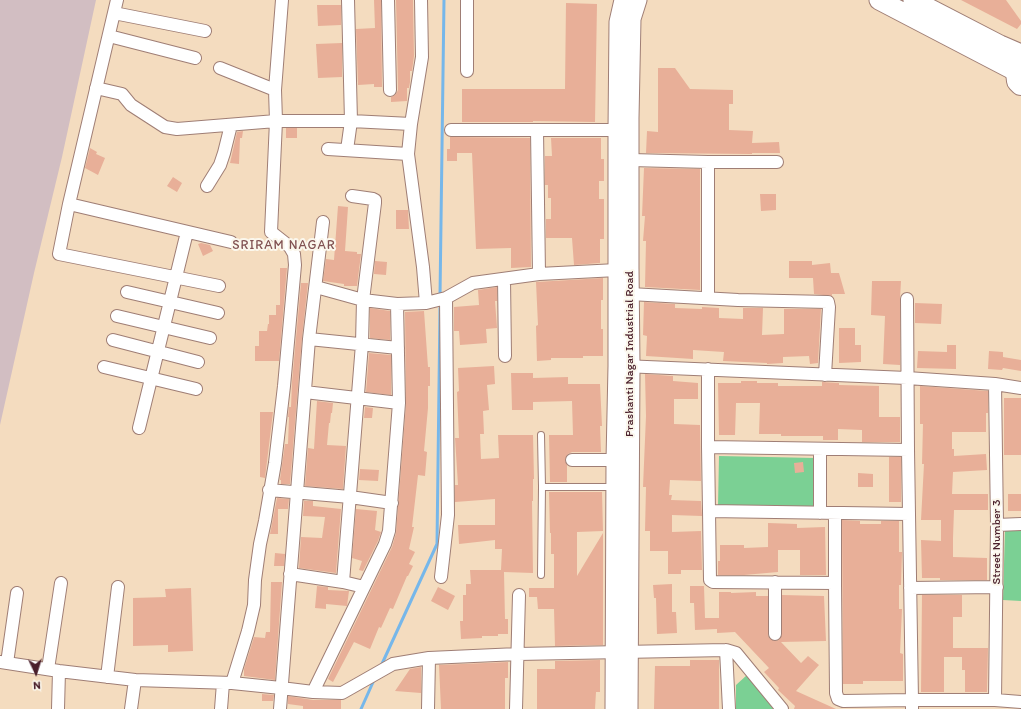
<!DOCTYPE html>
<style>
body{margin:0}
#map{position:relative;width:1021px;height:709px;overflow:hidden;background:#f4dcbf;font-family:Itim,sans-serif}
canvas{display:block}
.north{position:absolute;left:16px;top:653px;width:40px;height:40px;-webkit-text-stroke:3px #fbf7ec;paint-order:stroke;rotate:176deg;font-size:11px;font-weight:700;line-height:16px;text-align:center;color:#4a1f2b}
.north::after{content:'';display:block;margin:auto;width:14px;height:18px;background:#4a1f2b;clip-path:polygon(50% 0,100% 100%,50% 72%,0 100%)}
</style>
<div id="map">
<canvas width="1021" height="709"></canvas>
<div class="north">N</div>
</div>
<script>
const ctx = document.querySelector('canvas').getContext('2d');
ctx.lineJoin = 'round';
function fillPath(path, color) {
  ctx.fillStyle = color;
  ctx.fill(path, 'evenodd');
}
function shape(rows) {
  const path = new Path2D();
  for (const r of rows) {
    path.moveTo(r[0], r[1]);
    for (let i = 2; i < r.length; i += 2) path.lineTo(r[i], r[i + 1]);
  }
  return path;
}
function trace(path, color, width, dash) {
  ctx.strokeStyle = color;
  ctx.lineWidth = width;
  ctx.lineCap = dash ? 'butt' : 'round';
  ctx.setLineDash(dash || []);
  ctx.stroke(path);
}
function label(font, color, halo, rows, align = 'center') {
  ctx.font = font + ' Itim,sans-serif';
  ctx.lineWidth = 4;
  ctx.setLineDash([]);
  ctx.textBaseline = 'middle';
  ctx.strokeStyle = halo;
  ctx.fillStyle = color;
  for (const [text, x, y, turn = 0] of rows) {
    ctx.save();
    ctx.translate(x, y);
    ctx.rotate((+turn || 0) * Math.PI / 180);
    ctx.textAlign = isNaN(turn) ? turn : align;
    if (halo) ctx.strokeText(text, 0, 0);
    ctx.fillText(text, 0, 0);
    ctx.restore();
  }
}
fillPath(shape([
 [0,0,96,0,62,157,34,273,0,425]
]), '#d2bec2');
fillPath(shape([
 [719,456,815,458,814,509,718,506],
 [1005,529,1021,531,1021,601,1003,600],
 [747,675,774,709,736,709,736,685]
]), '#7bd094');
trace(shape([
 [440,296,444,0],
 [381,666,437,544,440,308],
 [361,709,374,680]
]), '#76b7ea', 3);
fillPath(shape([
 [374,0,381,0,382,87,374,87,374,84,358,85,356,29,375,28],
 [396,0,413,0,414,56,412,71,410,71,410,82,409,88,407,88,407,101,391,102,391,97,396,94,398,90],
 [961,0,1006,0,1021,21,1021,24,1017,29],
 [566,3,597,4,595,122,533,121,533,122,462,122,462,89,565,89],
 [317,5,341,5,341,25,318,26],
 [342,43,342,77,318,78,316,44],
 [658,68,675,68,690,89,733,90,733,104,729,104,729,130,753,131,752,143,779,142,780,153,752,153,752,154,646,153,647,131,658,132],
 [286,128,297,128,297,138,286,138],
 [243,131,242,138,240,138,239,164,230,163,237,132],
 [450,137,530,138,531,267,511,268,511,248,476,249,472,153,457,153,457,161,447,161,447,149,450,149],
 [551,138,601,138,601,159,604,159,604,181,599,181,599,199,604,199,604,239,600,239,600,263,574,265,572,238,546,238,546,219,551,219,551,198,548,198,548,185,545,185,545,156,552,156],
 [90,148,97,152,96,154,105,158,98,175,85,168],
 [644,168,700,169,700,290,645,287,646,241,643,241,645,216,642,216],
 [173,177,182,183,177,192,167,186],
 [760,194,776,194,776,210,761,211],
 [338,206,348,207,345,251,357,252,357,254,361,254,357,286,344,286,344,284,323,281,326,259,334,260],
 [396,210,408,210,409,229,396,229],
 [201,243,210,245,213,251,203,256,198,244],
 [375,261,387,262,386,275,374,274],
 [789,261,812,261,812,265,830,263,831,273,839,273,845,294,832,294,832,296,814,294,813,278,789,278],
 [280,268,287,268,279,361,255,361,255,346,259,346,259,331,267,331,268,324,269,324,269,315,276,315,276,305,280,305],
 [603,278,603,300,601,300,601,329,603,329,603,356,583,356,583,358,551,358,551,360,537,361,536,326,538,325,536,282],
 [872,281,901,281,900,299,900,365,883,364,885,316,871,315],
 [301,283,308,283,302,338,290,484,281,484,281,480,280,480,280,479,285,444,288,444,289,417,288,417,289,407,291,407,292,382],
 [497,287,497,301,495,301,497,328,486,329,487,343,460,345,459,331,454,331,454,307,479,305,478,290],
 [644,302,675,304,675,308,702,309,702,307,719,308,719,318,743,319,743,308,763,308,762,335,784,334,784,309,821,309,818,363,810,364,809,356,783,357,783,363,767,364,767,363,723,361,724,352,693,350,693,359,646,356,647,336,643,335],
 [915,303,942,304,941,324,915,323],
 [370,308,390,311,390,340,370,338],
 [424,311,428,367,430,367,430,386,428,386,428,408,424,451,427,452,425,476,418,475,412,527,414,527,409,549,415,552,409,564,413,566,408,576,407,576,393,609,390,608,381,628,379,627,370,649,354,642,333,682,328,679,392,547,396,533,406,404,405,312],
 [839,328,855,328,855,345,861,345,861,362,839,363],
 [947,345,956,345,956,369,917,368,918,351,947,352],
 [989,351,1003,352,1003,357,1021,360,1021,371,1003,368,1002,370,988,369],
 [369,353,391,355,391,395,366,392],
 [494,366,495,384,487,385,489,410,483,411,484,434,480,434,481,459,499,458,498,435,533,435,534,479,533,479,533,501,532,501,533,573,504,572,505,619,508,619,508,634,498,634,498,636,482,636,482,638,461,639,460,621,463,621,463,595,466,595,466,584,471,584,470,570,501,570,502,549,495,549,495,540,459,544,458,525,495,525,495,499,455,502,455,485,458,485,455,438,459,438,457,392,459,391,458,368],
 [511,373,533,373,533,378,568,377,568,384,600,384,602,426,600,426,601,452,572,452,568,454,565,460,567,465,567,482,550,482,549,435,573,435,572,401,533,402,533,410,512,410],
 [645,374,673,376,673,381,698,383,698,399,674,399,674,424,700,425,701,481,670,480,669,495,672,495,671,500,701,501,702,516,672,515,672,532,701,531,702,570,681,570,681,574,668,574,668,551,650,551,650,531,645,531,646,487,643,487,646,416],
 [741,381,757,381,757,383,778,383,778,386,822,386,822,382,839,383,839,385,879,386,879,417,900,417,900,442,862,442,862,430,838,429,838,440,823,440,823,436,781,436,781,434,759,434,760,403,736,403,735,435,719,435,718,383,741,383],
 [920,386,988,391,988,413,986,413,986,432,952,432,952,449,954,449,954,456,986,454,987,470,953,472,952,494,988,494,988,510,954,510,953,538,953,557,987,558,987,580,940,580,940,578,922,578,921,540,941,541,941,520,921,520,924,464,922,464,923,424,920,424],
 [1004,398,1021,398,1021,455,1004,455],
 [317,401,333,403,332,413,331,413,330,423,329,423,327,445,346,446,343,489,305,486,308,448,314,449],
 [365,407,373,408,372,418,364,418],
 [260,412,273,412,265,478,260,477],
 [889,457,901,457,901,502,889,502],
 [803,462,804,472,795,473,794,463],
 [360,469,379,470,378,481,359,480],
 [858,473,873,474,873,487,858,487],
 [549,492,602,492,603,531,577,532,577,576,603,533,603,645,555,646,554,609,538,609,537,597,529,597,529,588,554,588,554,554,551,554,551,533,550,533],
 [1008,494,1021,494,1021,511,1008,511],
 [277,498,289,499,288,509,278,509,278,534,270,534],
 [304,501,313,501,313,506,341,509,336,573,299,568,301,537,322,538,325,517,303,516],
 [356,509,377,511,375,530,381,532,378,541,363,571,359,570,362,561,352,558],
 [842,520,860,521,860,524,881,524,881,521,899,521,899,552,902,552,901,585,899,585,899,609,902,609,900,653,903,654,903,681,863,681,863,684,843,684],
 [768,523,797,524,797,528,825,527,826,575,800,575,800,550,778,550,778,572,744,575,718,575,718,561,720,561,720,545,744,545,744,548,768,547],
 [275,553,285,554,284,566,274,566],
 [271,582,282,582,275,680,244,676,244,669,254,637,265,638,266,632,270,632],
 [672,584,672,612,676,612,677,633,657,634,656,598,654,598,653,585],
 [317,586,328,587,328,590,349,591,347,606,326,604,326,609,315,608],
 [690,586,704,586,705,618,719,618,719,592,731,592,731,593,756,592,756,596,768,596,768,634,769,638,775,641,779,640,782,634,782,595,824,596,826,641,781,642,801,663,808,656,819,665,796,691,836,709,794,709,795,706,778,690,779,688,764,672,769,668,735,632,717,633,717,629,695,630,694,603,690,603],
 [438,587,455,596,448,610,431,601],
 [191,588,193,651,168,652,168,645,133,646,133,598,166,597,165,589],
 [922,595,962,595,962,617,953,617,953,648,988,648,987,692,965,692,965,670,962,670,962,657,944,657,944,692,921,692],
 [600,660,600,692,596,692,595,709,537,709,537,669,555,669,555,661],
 [690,660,719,660,719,709,654,709,655,666,690,666],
 [508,662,508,678,505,678,505,709,441,709,439,665],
 [421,667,421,693,395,691,410,669],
 [262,694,274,695,273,701,262,701],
 [288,696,313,700,341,700,341,709,303,709,303,706,288,704]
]), '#e8af98');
const lane = shape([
 [541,435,542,487],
 [541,575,542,487,614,487]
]);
const street = shape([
 [117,0,69,204,59,254,219,286],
 [388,0,390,90],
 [421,0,422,57,411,124,408,154,423,267,426,303],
 [467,0,467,71],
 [114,13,205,31],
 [109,36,195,58],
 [220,68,275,90],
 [96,88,122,94,131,105,165,127,177,129,276,121,351,121,411,124],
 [451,130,617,130],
 [537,130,539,274],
 [328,149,408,154],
 [347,150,351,121,348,0],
 [631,160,708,162,708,298],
 [708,162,777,162],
 [207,186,220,165,224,153,231,125],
 [69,204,231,242],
 [504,279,505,356],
 [316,287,363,300,397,304,426,303,446,298,473,283,539,274,617,270],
 [127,292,218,313],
 [630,294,738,300,828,302,829,307,825,375],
 [907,299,908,450],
 [117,316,210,338],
 [309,339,398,348],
 [113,340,198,362],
 [623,366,907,378,995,384,1021,388],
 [104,367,196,389],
 [995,384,997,525,995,700],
 [305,392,399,403],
 [139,428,187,232],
 [708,447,708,369],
 [820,449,820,513],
 [572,460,615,460],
 [269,490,350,497,392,503],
 [709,511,708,447,908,450,909,514],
 [997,525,1021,524],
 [290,574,343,582,364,587],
 [441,577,448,515,446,298],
 [343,582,362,344,363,300,375,203,375,200,373,199,352,196],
 [835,583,835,513],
 [910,588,997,587],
 [775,634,775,582],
 [726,650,729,709],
 [0,662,59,671,135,680,131,709],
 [7,663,17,593],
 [48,669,61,583],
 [107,677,118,587],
 [135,680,232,683,281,688,313,692,342,693,393,664,429,658,518,654,726,650,736,653,782,709],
 [232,683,248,631,254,605,255,580,260,544,265,521,275,463,284,386,295,265,294,254,290,247,271,232,276,121,275,90,282,0],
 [313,692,385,544,389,531,399,403,397,304],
 [58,709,59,671],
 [221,709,223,683],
 [280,709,309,339,323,222],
 [428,709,429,658],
 [516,709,519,595],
 [912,709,912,700,909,514,709,511,710,580,713,582,835,583,836,693,838,699,843,701,912,700,995,700,1021,702]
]);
const secondary = shape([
 [614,709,615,460,617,366,617,130,618,22,623,0],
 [629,709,631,366,630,268,630,118,632,19,638,0]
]);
const primary = shape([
 [879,0,1021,74],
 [913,0,1000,45,1021,54]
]);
const highway = shape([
 [1017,72,1018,81,1021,84]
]);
trace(lane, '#9f7e75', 8);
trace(street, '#9f7e75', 14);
trace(secondary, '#9f7e75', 19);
trace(primary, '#9f7e75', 21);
trace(highway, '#9f7e75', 24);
trace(lane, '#fff', 6);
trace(street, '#fff', 12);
trace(secondary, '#fff', 17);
trace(primary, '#fff', 19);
trace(highway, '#fff', 22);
label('12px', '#4a1f2b', '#fbf7ec', [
 ["Prashanti Nagar Industrial Road",630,354,-90],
 ["Street Number 3",997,542,-90]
]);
ctx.letterSpacing = '1px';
label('13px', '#815151', '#fbf7ec', [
 ["SRIRAM NAGAR",284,246]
]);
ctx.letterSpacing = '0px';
</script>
